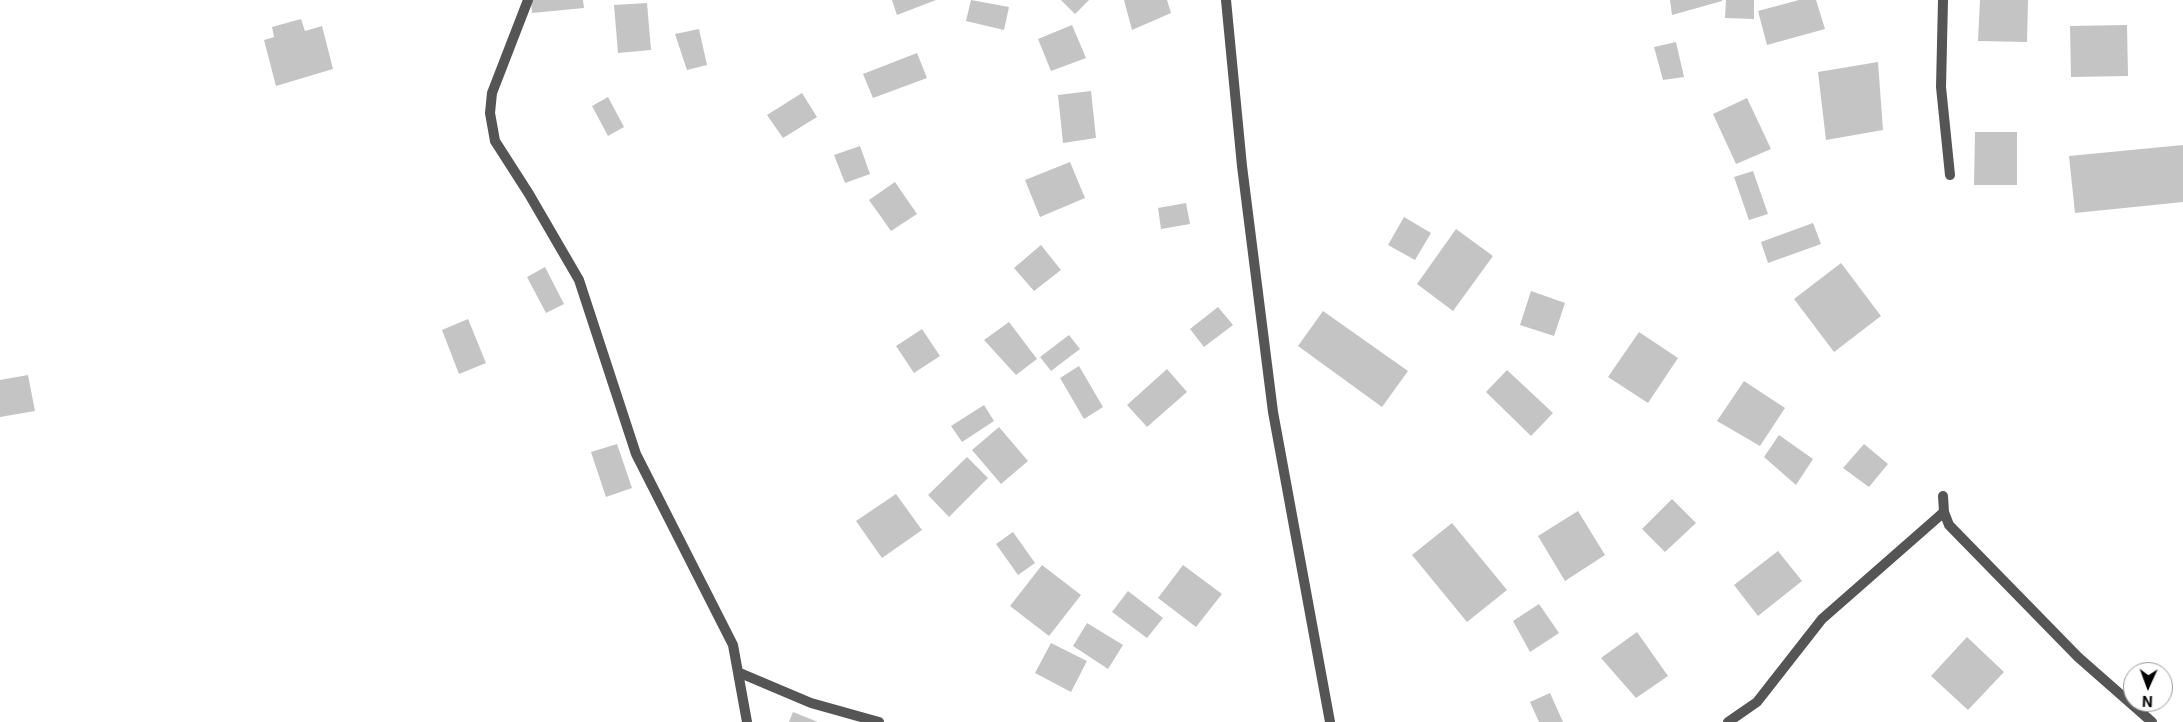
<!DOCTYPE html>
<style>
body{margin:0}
#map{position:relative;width:2183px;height:722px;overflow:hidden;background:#fff;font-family:Inter,sans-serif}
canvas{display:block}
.north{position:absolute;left:2123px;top:662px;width:50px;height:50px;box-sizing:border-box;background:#fff;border:1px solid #999;border-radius:50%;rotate:182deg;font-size:14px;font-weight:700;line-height:20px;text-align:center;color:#000}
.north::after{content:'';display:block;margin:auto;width:18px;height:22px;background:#000;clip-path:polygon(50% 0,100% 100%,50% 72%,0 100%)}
</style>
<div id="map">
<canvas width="2183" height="722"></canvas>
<div class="north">N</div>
</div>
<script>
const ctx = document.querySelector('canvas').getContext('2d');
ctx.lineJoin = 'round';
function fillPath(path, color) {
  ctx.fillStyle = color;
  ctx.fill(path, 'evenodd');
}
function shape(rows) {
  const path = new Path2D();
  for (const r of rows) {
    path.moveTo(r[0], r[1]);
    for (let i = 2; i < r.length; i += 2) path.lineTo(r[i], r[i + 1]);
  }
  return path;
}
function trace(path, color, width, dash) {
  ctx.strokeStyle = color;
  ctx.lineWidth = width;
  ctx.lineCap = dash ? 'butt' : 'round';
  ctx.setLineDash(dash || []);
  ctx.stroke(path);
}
fillPath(shape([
 [531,0,583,0,584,8,532,13],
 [892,0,936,0,897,15],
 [971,0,1009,7,1004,30,966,21],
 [1061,0,1089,0,1075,14],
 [1124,0,1167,0,1171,13,1132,30],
 [1670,0,1722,0,1722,1,1672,15],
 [1726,0,1754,0,1754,19,1725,18],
 [1799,0,1816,0,1825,29,1767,45,1758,11],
 [1980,0,2028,0,2027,42,1978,41],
 [647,3,651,50,618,53,614,5],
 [301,19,305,31,322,26,333,69,276,86,264,40,274,37,272,27],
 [1072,25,1086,58,1051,71,1038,39],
 [2127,25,2128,76,2071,77,2070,26],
 [699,29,707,65,687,70,675,34],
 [1676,42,1684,77,1663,80,1654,47],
 [917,53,927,78,873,98,863,74],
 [1878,62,1883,130,1826,140,1818,72],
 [1091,91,1096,138,1063,143,1058,95],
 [802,93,817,117,783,138,767,115],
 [608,97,624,127,608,136,592,106],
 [1747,98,1771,149,1736,164,1713,114],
 [1975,132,2017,132,2017,185,1974,185],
 [2183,145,2183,202,2075,213,2069,156],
 [860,146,870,174,845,183,834,155],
 [1070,162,1085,198,1040,217,1025,180],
 [1753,171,1768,214,1749,220,1734,177],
 [895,182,917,214,891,231,869,200],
 [1186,203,1190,224,1161,229,1158,208],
 [1404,217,1431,233,1415,260,1388,245],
 [1813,223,1821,244,1768,263,1761,242],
 [1456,229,1493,256,1453,311,1417,284],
 [1041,245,1061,270,1034,291,1014,268],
 [1841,263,1881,316,1834,352,1794,299],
 [545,267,564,304,546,313,527,277],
 [1531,291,1565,303,1554,336,1520,325],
 [1218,307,1233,325,1204,347,1190,329],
 [1323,311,1408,371,1382,407,1298,346],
 [468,319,486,363,459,374,442,330],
 [1009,322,1037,359,1016,375,984,340],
 [922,329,940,356,914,373,896,346],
 [1639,332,1678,358,1648,403,1608,377],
 [1069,335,1080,349,1051,371,1040,357],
 [1079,366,1103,407,1084,419,1060,378],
 [1167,369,1187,392,1147,427,1127,405],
 [1507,370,1553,413,1531,436,1486,392],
 [28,375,35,411,0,417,0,380],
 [1744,381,1785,408,1760,446,1717,421],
 [984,405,994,421,962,442,951,426],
 [999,427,1028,461,1001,484,972,450],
 [1779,435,1813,459,1796,485,1764,457],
 [617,444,632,488,606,497,591,452],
 [1864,444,1888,464,1869,487,1843,468],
 [967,457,988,478,949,517,928,495],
 [896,494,922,530,882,558,856,521],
 [1672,499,1696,523,1665,552,1642,529],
 [1578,511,1605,555,1565,581,1538,536],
 [1452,523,1507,590,1467,622,1412,555],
 [1013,532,1035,563,1018,575,996,544],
 [1778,551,1802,581,1758,616,1734,585],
 [1042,565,1081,595,1049,636,1010,606],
 [1183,565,1222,594,1196,627,1158,598],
 [1128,591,1163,618,1147,638,1112,612],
 [1539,604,1559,633,1530,652,1513,621],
 [1087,623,1123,645,1108,669,1073,646],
 [1637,632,1668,676,1636,698,1601,658],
 [1967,637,2004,672,1968,710,1931,676],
 [1051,643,1087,661,1071,692,1035,673],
 [1550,693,1563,722,1539,722,1530,702],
 [793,712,818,722,789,722]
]), '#c4c4c4');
trace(shape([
 [528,0,492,93,490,113,495,141,529,194,579,280,636,454,733,645,747,722],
 [1226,0,1242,166,1273,412,1330,722],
 [1943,0,1941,87,1950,175],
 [1943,496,1944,512,1949,525,2078,657,2152,722],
 [740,673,811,703,879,722],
 [1728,722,1757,702,1822,619,1944,512]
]), '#555', 10);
</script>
